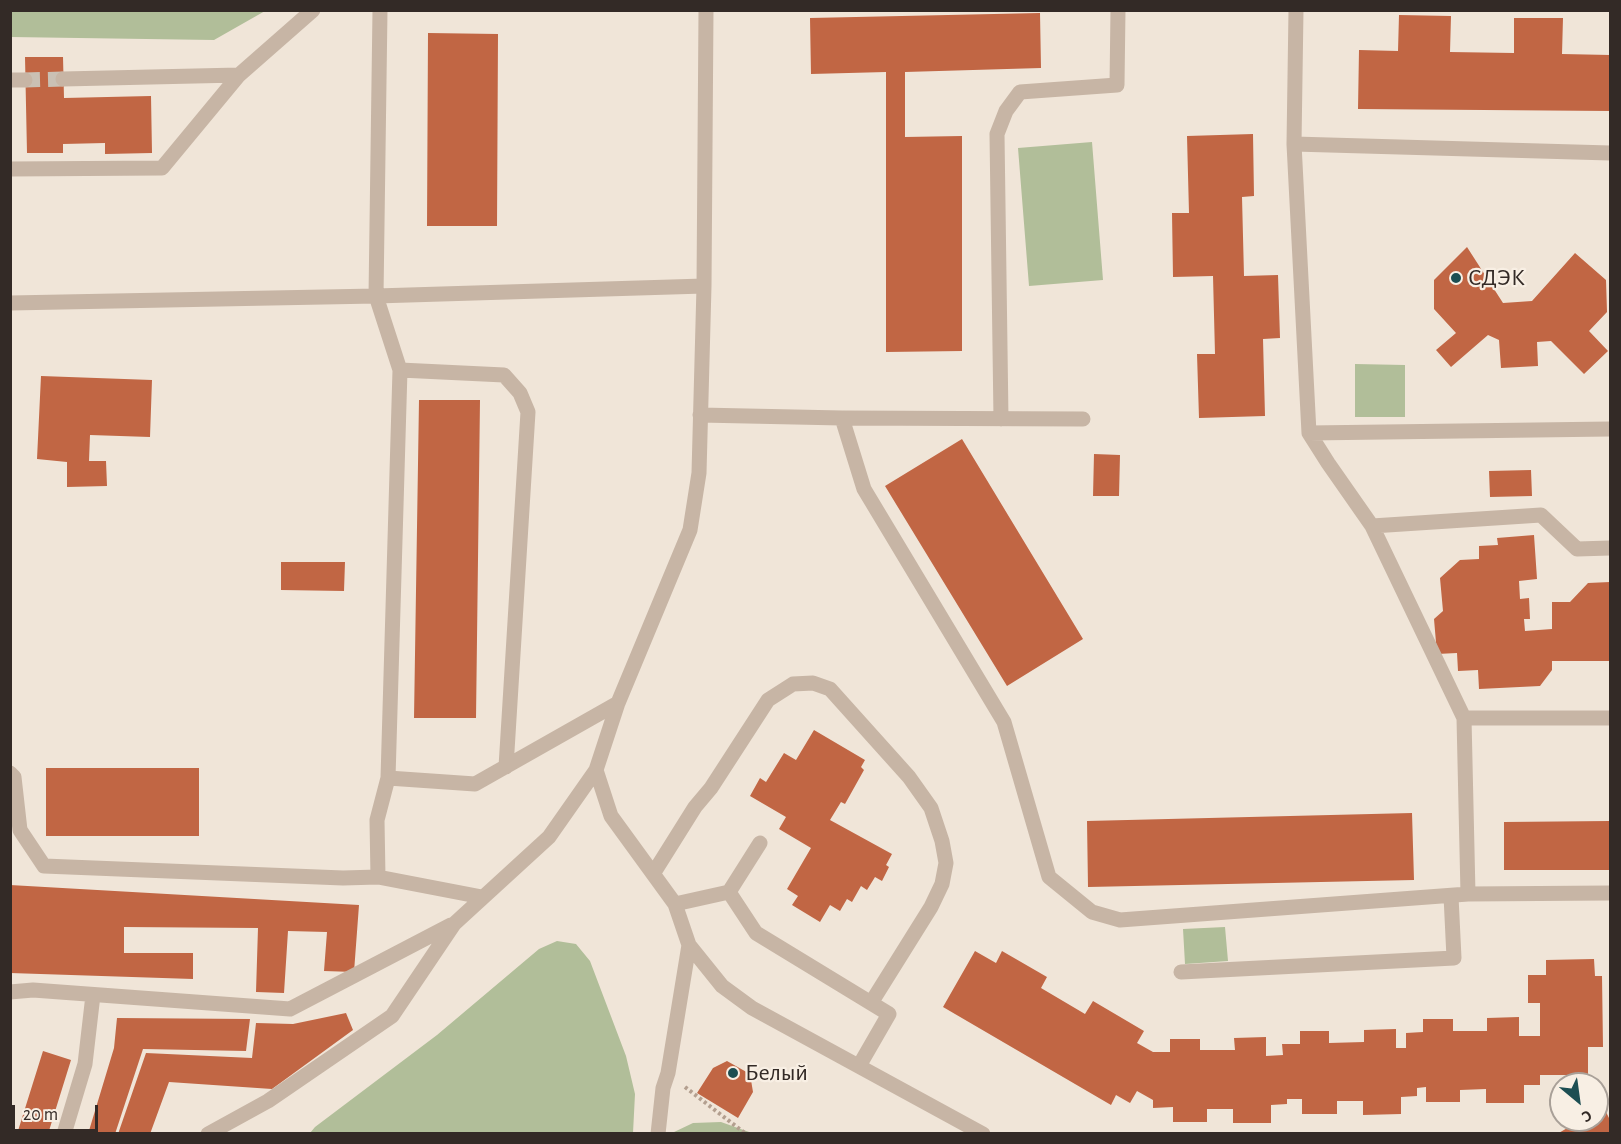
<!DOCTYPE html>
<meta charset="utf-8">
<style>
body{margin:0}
#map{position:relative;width:1621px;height:1144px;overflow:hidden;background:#f0e5d8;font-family:"Alegreya Sans",sans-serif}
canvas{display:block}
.frame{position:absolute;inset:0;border:12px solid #332a26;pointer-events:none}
.north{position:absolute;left:1549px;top:1072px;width:60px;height:60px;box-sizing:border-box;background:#f8efe4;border:2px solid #a9a098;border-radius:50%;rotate:151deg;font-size:16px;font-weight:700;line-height:24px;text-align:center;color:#332a26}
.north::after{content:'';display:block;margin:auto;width:21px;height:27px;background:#1d4e52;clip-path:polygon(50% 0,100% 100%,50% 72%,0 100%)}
.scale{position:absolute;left:12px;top:1105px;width:86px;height:27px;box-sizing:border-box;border:3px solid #332a26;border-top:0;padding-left:8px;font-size:18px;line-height:21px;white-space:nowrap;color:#332a26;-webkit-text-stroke:4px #f8efe4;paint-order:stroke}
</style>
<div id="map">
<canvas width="1621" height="1144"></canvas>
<div class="frame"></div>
<div class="north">С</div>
<div class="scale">20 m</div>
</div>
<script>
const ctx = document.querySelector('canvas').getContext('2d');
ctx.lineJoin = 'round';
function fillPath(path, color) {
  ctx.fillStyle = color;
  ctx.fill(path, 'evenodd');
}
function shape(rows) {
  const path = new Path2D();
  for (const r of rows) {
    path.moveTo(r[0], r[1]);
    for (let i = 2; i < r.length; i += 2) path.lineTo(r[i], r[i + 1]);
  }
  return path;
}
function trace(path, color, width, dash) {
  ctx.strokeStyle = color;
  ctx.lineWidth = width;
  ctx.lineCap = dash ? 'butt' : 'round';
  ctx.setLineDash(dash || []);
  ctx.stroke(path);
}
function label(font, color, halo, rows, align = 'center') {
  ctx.font = font + ' "Alegreya Sans",sans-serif';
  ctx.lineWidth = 4.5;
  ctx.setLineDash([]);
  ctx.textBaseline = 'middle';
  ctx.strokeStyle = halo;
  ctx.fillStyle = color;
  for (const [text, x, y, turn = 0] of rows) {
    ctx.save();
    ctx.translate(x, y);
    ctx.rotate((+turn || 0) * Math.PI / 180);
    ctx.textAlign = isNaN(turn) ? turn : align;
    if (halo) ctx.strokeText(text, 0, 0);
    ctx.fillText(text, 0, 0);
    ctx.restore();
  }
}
fillPath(shape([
 [11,10,265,10,265,11,214,40,11,37],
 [1092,142,1103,280,1029,286,1018,148],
 [1355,364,1405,365,1405,417,1355,417],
 [1225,927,1228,961,1185,964,1183,929],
 [557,941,576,944,590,961,626,1056,635,1094,633,1133,310,1133,315,1127,437,1035,539,949],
 [721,1122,752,1133,672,1133,693,1123]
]), '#b1be99');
fillPath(shape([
 [1040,13,1041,68,905,72,905,137,962,136,962,351,886,352,886,72,811,74,810,18],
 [1399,15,1451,16,1450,52,1514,53,1514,18,1563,18,1562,54,1610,55,1610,111,1358,109,1359,50,1398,51],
 [428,33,498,34,497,226,427,226],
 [25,57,63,57,64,98,151,96,152,153,105,154,105,143,63,144,63,153,27,153],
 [1253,134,1254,196,1242,197,1244,276,1278,275,1280,338,1263,339,1265,416,1199,418,1197,354,1215,354,1213,276,1173,277,1172,213,1189,213,1187,136],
 [1467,247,1503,303,1532,301,1575,253,1606,280,1607,312,1589,331,1608,351,1584,374,1551,341,1537,342,1538,366,1501,368,1499,340,1488,335,1451,367,1436,350,1456,333,1434,309,1434,280],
 [41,376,152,380,150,437,90,435,89,461,106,461,107,486,67,487,67,462,37,459],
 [419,400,480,400,476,718,414,718],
 [962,439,1083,639,1007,686,885,486],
 [1094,454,1120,455,1119,496,1093,496],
 [1531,470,1532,496,1490,497,1489,471],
 [1534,535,1537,579,1519,581,1520,599,1529,598,1530,619,1524,619,1525,631,1552,629,1552,602,1570,602,1588,583,1610,582,1610,661,1552,661,1552,670,1540,686,1479,689,1478,670,1458,671,1457,653,1437,654,1434,619,1443,611,1440,578,1460,560,1479,559,1479,546,1498,545,1497,538],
 [281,562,345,562,344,591,281,590],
 [814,730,865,760,861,767,864,770,845,804,841,802,830,820,892,854,886,865,889,867,882,881,875,877,867,890,861,886,852,902,847,899,840,911,830,905,820,922,792,905,798,896,787,889,811,848,779,829,786,817,750,796,760,778,766,782,784,753,796,760],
 [46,768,199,768,199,836,46,836],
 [1412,813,1414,880,1088,887,1087,821],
 [1610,821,1610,870,1504,870,1504,822],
 [10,885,359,905,354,972,324,971,327,932,288,931,284,993,256,992,258,928,124,927,124,953,193,953,193,979,10,973],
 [975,951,996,963,1002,951,1047,977,1041,988,1085,1014,1093,1001,1144,1031,1137,1043,1153,1052,1170,1052,1170,1039,1200,1039,1200,1050,1235,1050,1234,1038,1266,1037,1266,1056,1283,1055,1282,1044,1300,1044,1300,1031,1329,1031,1329,1043,1364,1042,1364,1030,1396,1029,1396,1048,1406,1048,1406,1033,1423,1032,1423,1019,1453,1019,1453,1031,1487,1031,1487,1018,1519,1017,1519,1036,1540,1036,1540,1003,1528,1003,1528,975,1546,975,1546,960,1594,959,1595,976,1602,976,1603,1047,1588,1047,1588,1075,1540,1075,1540,1085,1524,1085,1524,1103,1486,1103,1486,1089,1460,1090,1460,1102,1426,1102,1426,1087,1417,1088,1417,1096,1401,1097,1401,1114,1363,1115,1363,1101,1337,1101,1337,1114,1302,1114,1302,1099,1287,1099,1287,1104,1271,1105,1271,1123,1233,1123,1233,1109,1207,1109,1207,1122,1173,1122,1173,1107,1153,1108,1153,1100,1137,1091,1130,1103,1116,1095,1111,1105,943,1007],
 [346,1013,353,1030,272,1089,169,1082,150,1134,118,1134,146,1053,252,1058,256,1023,293,1024],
 [117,1018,250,1019,246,1051,143,1049,115,1134,88,1134,114,1048],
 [43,1051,71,1060,48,1134,17,1134],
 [727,1061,750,1074,753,1092,738,1118,697,1093,713,1068],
 [1604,1108,1610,1120,1610,1134,1557,1134,1581,1120,1597,1120,1597,1111]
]), '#c16644');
trace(shape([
 [25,80,63,79]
]), '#cac0b4', 15, [15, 8]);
trace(shape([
 [685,1087,746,1134]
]), '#b39f8f', 4, [3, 3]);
trace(shape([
 [380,10,376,296,400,370,388,778,475,784,618,703],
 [706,10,704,286,699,473,690,530,618,703,596,770,611,816,675,904,689,945,722,986,752,1008,983,1134],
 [1296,10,1294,144,1309,433,1328,463,1372,526,1464,718,1468,894,1610,893],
 [63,79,239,75],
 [10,80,25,80],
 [1294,144,1610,153],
 [10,169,162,168,239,75,313,10],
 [10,303,376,296,704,286],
 [400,370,504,375,520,393,528,412,506,767],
 [700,415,842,418,1083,419],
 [842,418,864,489,1004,722,1049,877,1092,912,1120,920,1468,894],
 [1001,419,997,134,1006,111,1020,92,1117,85,1118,10],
 [1309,433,1610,429],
 [1372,526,1541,515,1577,549,1610,548],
 [1464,718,1610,718],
 [10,773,14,777,20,830,44,866,343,878,378,877,482,897],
 [653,874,695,807,711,788,768,700,793,684,813,683,830,689,909,777,931,808,942,841,946,863,942,884,931,907,871,1003],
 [378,877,377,820,388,778],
 [729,892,760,843],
 [675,904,729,892,756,933,889,1014,859,1066],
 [1181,972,1454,958,1451,896],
 [10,992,33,990,290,1009,451,925],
 [64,1134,85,1064,93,995],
 [208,1134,268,1101,392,1016,454,924,549,837,596,770],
 [658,1134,663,1088,668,1073,689,945]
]), '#c7b5a5', 15);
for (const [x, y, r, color] of [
 [1456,278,6,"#1d4e52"],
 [733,1073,6,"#1d4e52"]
]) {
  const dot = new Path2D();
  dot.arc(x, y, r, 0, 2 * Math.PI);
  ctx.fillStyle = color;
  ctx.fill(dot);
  trace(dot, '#f8efe4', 2);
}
label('24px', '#332a26', '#f8efe4', [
 ["СДЭК",1468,278],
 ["Белый",745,1073]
], 'left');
</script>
